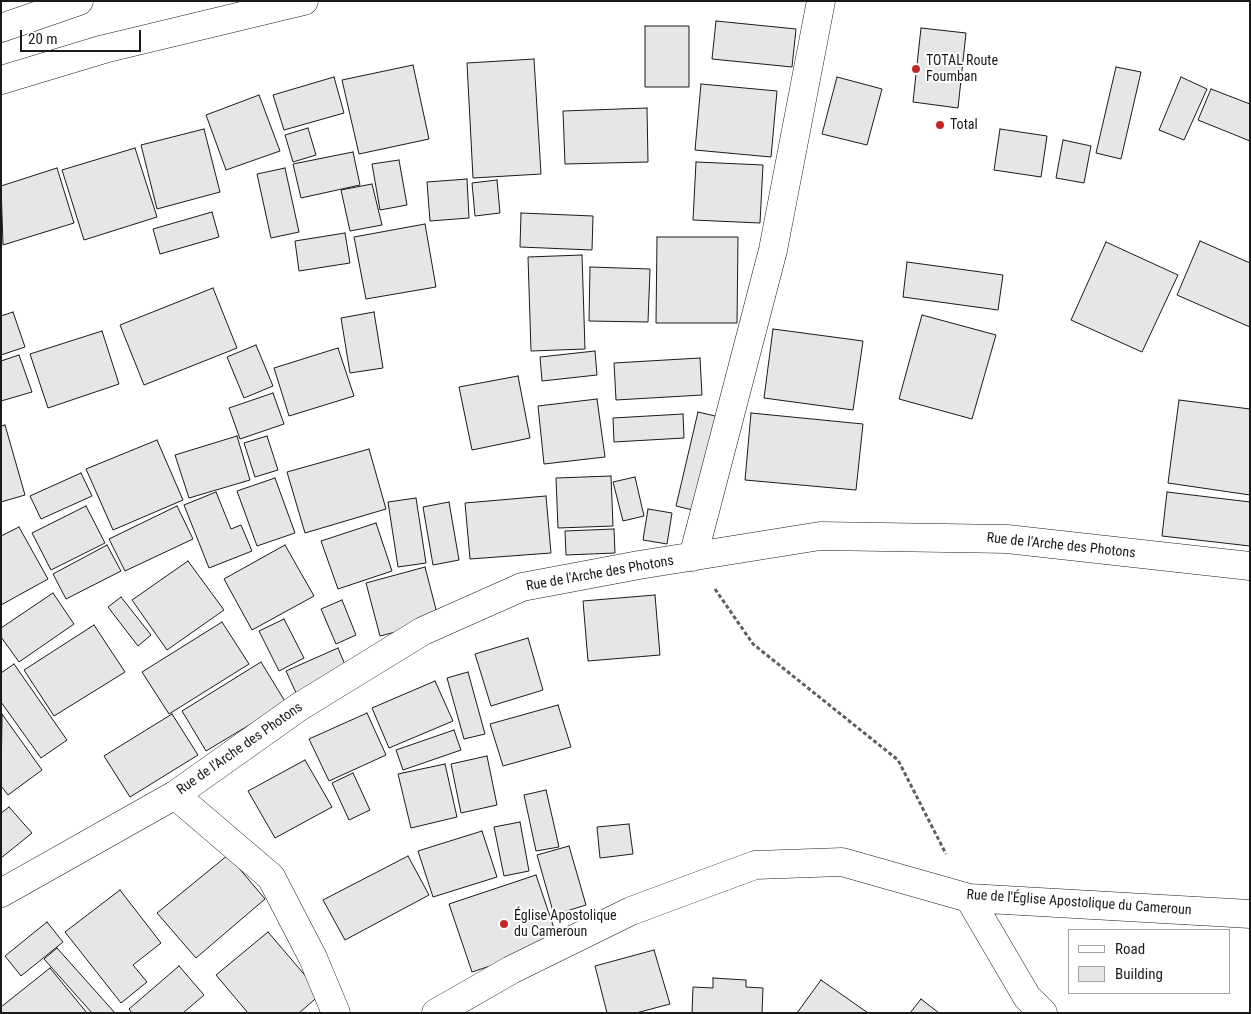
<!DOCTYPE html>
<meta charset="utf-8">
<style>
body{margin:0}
#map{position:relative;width:1251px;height:1014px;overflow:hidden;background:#fff;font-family:"Roboto Condensed",sans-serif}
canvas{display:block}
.frame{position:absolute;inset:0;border:2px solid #1a1a1a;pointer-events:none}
.legend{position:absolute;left:1068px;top:929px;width:162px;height:65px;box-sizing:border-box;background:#fff;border:1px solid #a3a3a3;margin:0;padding:6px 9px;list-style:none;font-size:15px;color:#1a1a1a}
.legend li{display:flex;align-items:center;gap:10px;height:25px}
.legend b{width:25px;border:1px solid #a3a3a3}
.scale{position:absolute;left:20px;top:30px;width:121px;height:22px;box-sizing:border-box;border:2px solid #1a1a1a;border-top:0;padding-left:6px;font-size:15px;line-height:18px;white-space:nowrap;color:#1a1a1a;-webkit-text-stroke:4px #fff;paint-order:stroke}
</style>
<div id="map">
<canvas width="1251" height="1014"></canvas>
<div class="frame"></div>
<ul class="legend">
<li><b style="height:6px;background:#fff"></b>Road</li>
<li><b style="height:14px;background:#e6e6e6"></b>Building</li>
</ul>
<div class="scale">20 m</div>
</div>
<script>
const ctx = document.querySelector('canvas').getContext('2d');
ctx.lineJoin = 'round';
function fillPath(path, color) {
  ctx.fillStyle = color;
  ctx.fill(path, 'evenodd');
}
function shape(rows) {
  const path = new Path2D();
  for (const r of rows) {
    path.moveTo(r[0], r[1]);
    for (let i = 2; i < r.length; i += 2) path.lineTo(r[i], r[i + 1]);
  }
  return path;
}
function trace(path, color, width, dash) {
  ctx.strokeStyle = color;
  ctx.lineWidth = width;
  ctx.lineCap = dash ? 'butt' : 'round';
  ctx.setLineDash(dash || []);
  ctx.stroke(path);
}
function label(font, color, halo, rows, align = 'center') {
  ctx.font = font + ' "Roboto Condensed",sans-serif';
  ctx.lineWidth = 4;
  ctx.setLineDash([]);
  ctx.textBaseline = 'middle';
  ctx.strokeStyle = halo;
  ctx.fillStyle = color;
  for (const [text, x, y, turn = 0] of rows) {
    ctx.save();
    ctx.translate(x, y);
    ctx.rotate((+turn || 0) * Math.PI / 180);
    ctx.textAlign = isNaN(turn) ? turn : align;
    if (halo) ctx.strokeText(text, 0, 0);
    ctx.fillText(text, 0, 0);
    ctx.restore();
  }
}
const building = shape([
 [716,21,796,29,792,67,712,59,716,21],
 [645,26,689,26,689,87,645,87,645,26],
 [921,28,966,33,958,108,913,102,921,28],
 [534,59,541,174,473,178,467,63,534,59],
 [413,65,429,139,359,154,342,80,413,65],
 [1116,67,1141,72,1121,159,1096,153,1116,67],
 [334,77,344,113,284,130,273,95,334,77],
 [837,77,882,89,867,145,822,134,837,77],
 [1181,77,1207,89,1184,140,1159,130,1181,77],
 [701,84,777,91,771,157,695,150,701,84],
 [1211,89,1250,104,1250,141,1198,120,1211,89],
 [259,95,280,151,226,170,206,115,259,95],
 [647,108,648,162,565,164,563,111,647,108],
 [308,128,316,155,293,162,285,135,308,128],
 [204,129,220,192,157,209,141,145,204,129],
 [1000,129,1047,136,1041,177,994,170,1000,129],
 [1063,140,1091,146,1084,183,1056,178,1063,140],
 [135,148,157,217,84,240,62,170,135,148],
 [353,152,360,185,301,198,293,164,353,152],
 [399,160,407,205,380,210,372,164,399,160],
 [696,162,763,165,760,223,693,220,696,162],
 [57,168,74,223,3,245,1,186,57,168],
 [285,168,299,232,271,238,257,174,285,168],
 [467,179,469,218,430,221,427,182,467,179],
 [497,180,500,213,475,216,472,183,497,180],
 [372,184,382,225,350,231,341,190,372,184],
 [212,212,219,237,160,254,153,229,212,212],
 [521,213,593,216,592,250,520,247,521,213],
 [425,224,436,287,366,299,354,237,425,224],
 [345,233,350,263,299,271,295,241,345,233],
 [657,237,738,237,737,323,656,323,657,237],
 [1200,241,1250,263,1250,327,1177,295,1200,241],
 [1106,242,1178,275,1142,352,1071,320,1106,242],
 [582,255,585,349,531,351,528,257,582,255],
 [907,262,1003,275,998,310,903,297,907,262],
 [590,267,650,269,648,322,589,321,590,267],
 [213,288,237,348,144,385,120,325,213,288],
 [13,312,25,347,1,355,1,316,13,312],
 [374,312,383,368,350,373,341,318,374,312],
 [922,315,996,335,972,419,899,399,922,315],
 [773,329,863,341,853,410,764,398,773,329],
 [102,331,119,384,48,408,30,354,102,331],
 [256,345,273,386,244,398,227,357,256,345],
 [338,348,354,396,289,416,274,368,338,348],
 [595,351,597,375,542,381,540,357,595,351],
 [19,355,32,392,1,401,1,361,19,355],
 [700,358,702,395,616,400,614,363,700,358],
 [518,376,530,438,472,450,459,387,518,376],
 [273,393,284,424,240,439,229,408,273,393],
 [597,399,605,457,544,464,538,406,597,399],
 [1179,400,1250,409,1250,495,1168,483,1179,400],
 [698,412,724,418,701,512,676,506,698,412],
 [751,413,863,424,856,490,745,480,751,413],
 [683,414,684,438,614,442,613,418,683,414],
 [5,425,25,495,1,502,1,426,5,425],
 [237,436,250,480,189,498,175,455,237,436],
 [267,436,278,470,255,477,244,443,267,436],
 [157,440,183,500,113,530,86,469,157,440],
 [369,449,386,509,305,533,287,472,369,449],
 [81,473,92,496,41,519,30,496,81,473],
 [611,476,613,526,558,528,556,478,611,476],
 [635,477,644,516,623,521,613,482,635,477],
 [275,478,295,533,257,546,237,491,275,478],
 [216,492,231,529,241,525,252,551,209,568,184,505,216,492],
 [1167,492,1250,502,1250,546,1162,536,1167,492],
 [546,496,551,553,470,559,465,503,546,496],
 [416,498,426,563,398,567,388,502,416,498],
 [449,502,459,560,433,565,423,507,449,502],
 [86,506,105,543,51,570,32,533,86,506],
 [177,506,193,539,125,571,109,539,177,506],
 [648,509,672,513,667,544,643,540,648,509],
 [376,523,392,571,338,589,321,541,376,523],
 [19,527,48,579,1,605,1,536,19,527],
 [614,529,615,553,566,555,565,531,614,529],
 [107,545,121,571,66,599,53,574,107,545],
 [285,545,314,596,252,630,224,579,285,545],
 [188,561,224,610,167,650,132,600,188,561],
 [425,567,439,621,380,636,366,583,425,567],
 [53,593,74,624,19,662,1,637,1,628,53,593],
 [655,595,660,655,588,661,583,601,655,595],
 [121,597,151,635,138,646,108,607,121,597],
 [342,600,356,635,336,644,321,609,342,600],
 [284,619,304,658,279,671,259,631,284,619],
 [222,622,249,664,169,714,142,672,222,622],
 [94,625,125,672,54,716,24,670,94,625],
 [528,638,543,690,491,706,475,654,528,638],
 [338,648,348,672,297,695,286,671,338,648],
 [261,662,286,703,206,751,182,711,261,662],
 [14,664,67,740,41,758,1,702,1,673,14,664],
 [468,672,485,734,464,739,447,678,468,672],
 [435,681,453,721,389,748,372,708,435,681],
 [558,705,571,747,503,766,490,724,558,705],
 [367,713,386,755,329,781,309,739,367,713],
 [2,714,42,770,8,795,1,786,2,714],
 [172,714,198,755,130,797,104,756,172,714],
 [454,730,461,750,403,770,396,750,454,730],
 [487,756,497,805,461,813,451,764,487,756],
 [305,760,332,807,275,838,248,791,305,760],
 [445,764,457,817,411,828,398,774,445,764],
 [353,773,370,810,349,820,332,783,353,773],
 [546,790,559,847,536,851,524,795,546,790],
 [9,807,32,833,1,858,1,813,9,807],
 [520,822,529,871,504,876,494,827,520,822],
 [629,824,633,854,600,858,597,827,629,824],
 [482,831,497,877,433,897,418,851,482,831],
 [569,846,586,905,554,915,537,855,569,846],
 [228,855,265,899,196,958,157,913,228,855],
 [408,856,429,895,345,940,323,900,408,856],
 [536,875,559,943,472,972,449,904,536,875],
 [120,890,161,943,133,965,147,982,121,1003,65,932,120,890],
 [47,922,63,942,21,976,5,956,47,922],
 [268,932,321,994,299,1013,248,1013,216,975,268,932],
 [57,948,115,1013,92,1013,44,959,57,948],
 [654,950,670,1004,636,1013,607,1013,595,966,654,950],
 [179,966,204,995,183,1013,132,1013,129,1009,179,966],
 [50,968,87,1013,1,1013,1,1007,50,968],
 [713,978,746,980,746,987,763,988,762,1013,692,1013,693,987,713,988,713,978],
 [821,980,868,1013,797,1013,821,980],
 [921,999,939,1013,910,1013,921,999]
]);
fillPath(building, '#e6e6e6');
trace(building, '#1a1a1a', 1);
const street = shape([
 [693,557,773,250,821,1],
 [175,795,271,877,313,958,336,1013],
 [1,893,175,795,299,707,423,631,522,587,639,565,820,536,1007,539,1250,566],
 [969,898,1027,997,1043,1013],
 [436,1013,511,970,631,911,755,865,842,862,969,898,1250,914]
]);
const highway = shape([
 [1,28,79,1],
 [1,80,104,49,304,1]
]);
trace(street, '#1a1a1a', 29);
trace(highway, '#1a1a1a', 29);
trace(shape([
 [715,589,753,644,898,760,946,854]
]), '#5f5f5f', 3, [4, 2.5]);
trace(street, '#fff', 28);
trace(highway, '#fff', 28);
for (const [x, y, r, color] of [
 [916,69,5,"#c62828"],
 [940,125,5,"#c62828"],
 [504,924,5,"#c62828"]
]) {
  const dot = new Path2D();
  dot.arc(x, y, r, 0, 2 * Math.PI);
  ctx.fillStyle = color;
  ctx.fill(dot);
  trace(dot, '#fff', 2);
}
label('14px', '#1a1a1a', '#fff', [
 ["TOTAL Route",926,61],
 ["Foumban",926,77],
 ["Total",950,125],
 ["Église Apostolique",514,916],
 ["du Cameroun",514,932]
], 'left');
label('14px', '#1a1a1a', '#fff', [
 ["Rue de l'Arche des Photons",1061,546,6],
 ["Rue de l'Arche des Photons",600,574,-10],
 ["Rue de l'Arche des Photons",240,749,-35],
 ["Rue de l'Église Apostolique du Cameroun",1079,903,4]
]);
</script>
